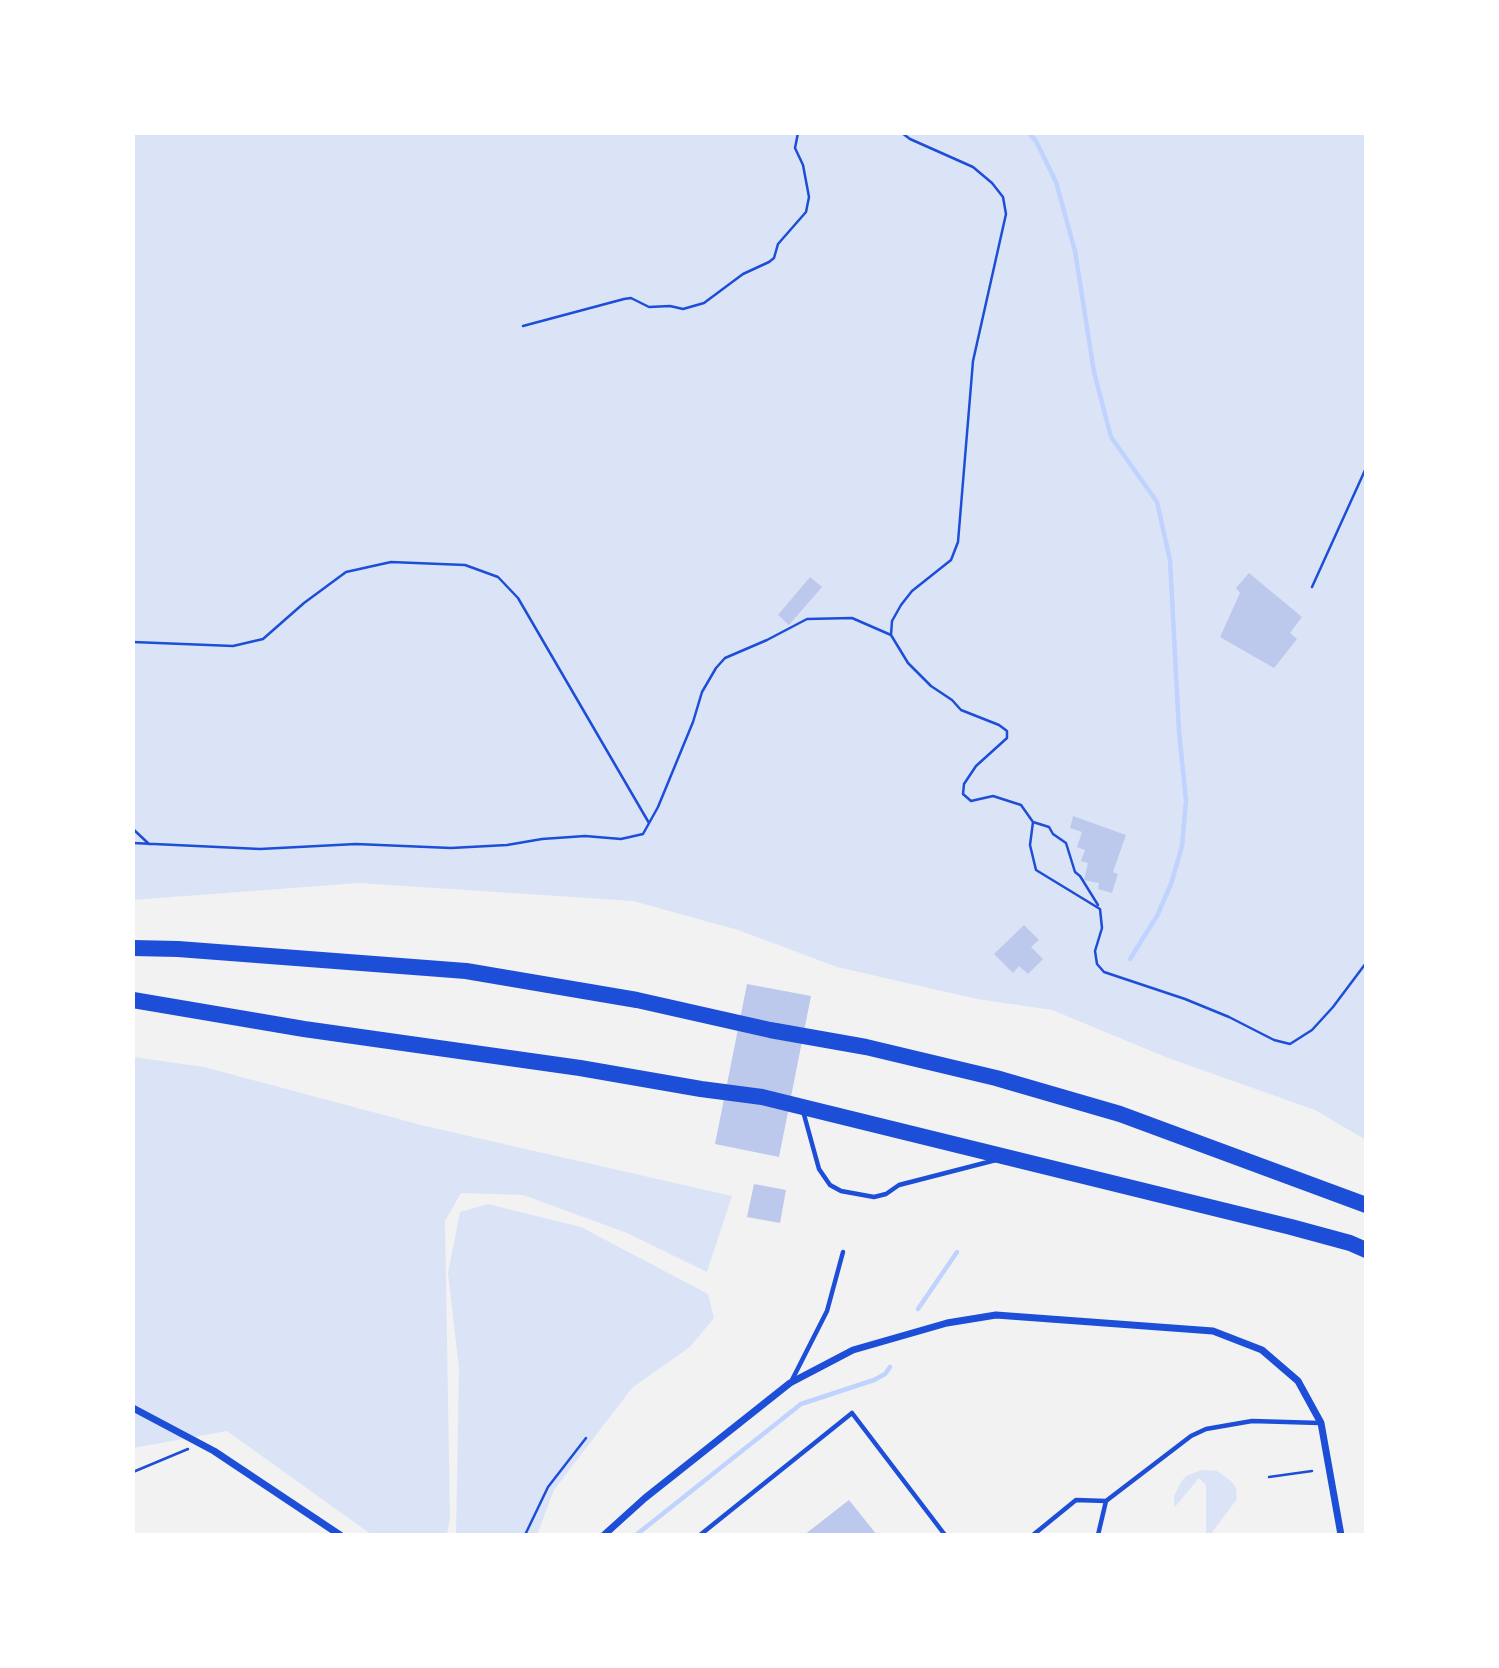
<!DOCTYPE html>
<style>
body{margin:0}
#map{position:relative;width:1499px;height:1668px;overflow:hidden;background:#f2f2f2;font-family:"Zilla Slab",serif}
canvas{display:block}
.frame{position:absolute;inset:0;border:135px solid #fff;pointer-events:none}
</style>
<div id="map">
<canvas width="1499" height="1668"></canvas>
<div class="frame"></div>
</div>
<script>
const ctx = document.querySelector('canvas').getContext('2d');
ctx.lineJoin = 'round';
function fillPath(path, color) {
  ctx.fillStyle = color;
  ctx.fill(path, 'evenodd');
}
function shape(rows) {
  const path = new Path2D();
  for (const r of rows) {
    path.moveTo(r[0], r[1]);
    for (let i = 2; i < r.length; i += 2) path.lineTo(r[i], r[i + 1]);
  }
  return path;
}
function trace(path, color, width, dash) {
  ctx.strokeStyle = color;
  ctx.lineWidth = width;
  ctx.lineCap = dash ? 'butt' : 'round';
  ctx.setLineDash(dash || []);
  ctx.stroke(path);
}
fillPath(shape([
 [133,133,1366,133,1366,1140,1315,1110,1168,1058,1052,1010,977,999,837,967,738,930,633,901,359,883,133,900],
 [133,1057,204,1067,425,1126,732,1196,707,1272,627,1233,523,1195,461,1193,445,1221,450,1517,447,1535,372,1535,227,1431,133,1448],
 [488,1204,581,1227,708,1294,714,1318,690,1347,632,1388,554,1490,537,1535,456,1535,459,1369,448,1273,460,1212],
 [1201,1470,1217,1471,1231,1481,1236,1488,1237,1499,1210,1535,1206,1535,1206,1485,1199,1478,1175,1507,1174,1504,1174,1496,1181,1482,1186,1476]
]), '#dbe4f7');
trace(shape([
 [1029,133,1036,141,1056,182,1075,251,1094,372,1111,437,1157,502,1170,560,1179,731,1186,800,1182,846,1171,884,1157,916,1130,959],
 [918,1309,957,1252],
 [636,1535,801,1404,874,1380,885,1374,890,1367]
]), '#bfd3fe', 4.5);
fillPath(shape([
 [1249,573,1302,617,1290,633,1297,639,1274,668,1220,637,1240,593,1236,588],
 [810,577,822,587,789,625,778,615],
 [1073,816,1126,835,1113,872,1118,874,1112,893,1098,889,1099,883,1084,880,1088,863,1081,861,1085,850,1077,847,1082,832,1070,828],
 [1024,925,1039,940,1031,947,1043,959,1028,974,1019,966,1013,973,994,954],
 [747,984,811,996,779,1157,715,1144],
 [754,1184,786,1190,780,1223,747,1217],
 [849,1500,877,1535,804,1535]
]), '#bdc9ec');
trace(shape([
 [523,326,624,299,631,298,649,307,670,306,683,309,704,303,743,274,769,262,774,258,778,244,806,212,809,197,803,165,795,148,798,133],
 [1312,587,1366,468],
 [891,635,908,663,931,686,952,700,961,710,999,725,1007,731,1007,738,976,766,964,784,963,794,971,801,993,796,1021,805,1033,822,1030,845,1036,870,1100,909,1102,928,1095,951,1097,964,1104,972,1185,999,1229,1017,1274,1040,1290,1044,1312,1030,1333,1007,1366,963],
 [133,642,233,646,263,639,304,603,346,572,391,562,465,565,498,577,518,598,649,823],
 [1033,822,1049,827,1053,834,1066,843,1075,872,1080,876,1098,905],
 [133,829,149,844],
 [133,843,260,849,356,844,451,848,507,845,542,839,585,836,621,839,643,834,658,807,693,722,702,692,716,668,725,658,767,640,807,619,852,618,891,635,892,621,901,605,912,591,951,560,958,542,973,361,1006,214,1003,197,992,183,973,167,910,139,902,133],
 [133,1472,188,1449],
 [1269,1477,1312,1471],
 [525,1535,548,1487,586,1438]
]), '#1d4ed8', 2.5);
trace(shape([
 [803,1111,819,1169,830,1185,841,1191,874,1197,886,1194,899,1185,996,1160],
 [792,1380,827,1311,843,1252],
 [700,1535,852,1413,945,1535],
 [1033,1535,1076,1500,1106,1501,1191,1436,1206,1429,1252,1421,1320,1423],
 [1098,1535,1106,1501]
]), '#1d4ed8', 4.5);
trace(shape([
 [133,1408,214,1451,340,1535],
 [604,1535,645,1498,790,1383,853,1350,947,1323,996,1315,1213,1331,1262,1350,1298,1381,1321,1423,1341,1535]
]), '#1d4ed8', 7);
trace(shape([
 [133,948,178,949,466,971,637,1000,770,1030,866,1047,996,1078,1120,1114,1366,1205],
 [133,1000,304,1029,580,1068,701,1089,762,1097,1291,1227,1350,1243,1366,1250]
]), '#1d4ed8', 16);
</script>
